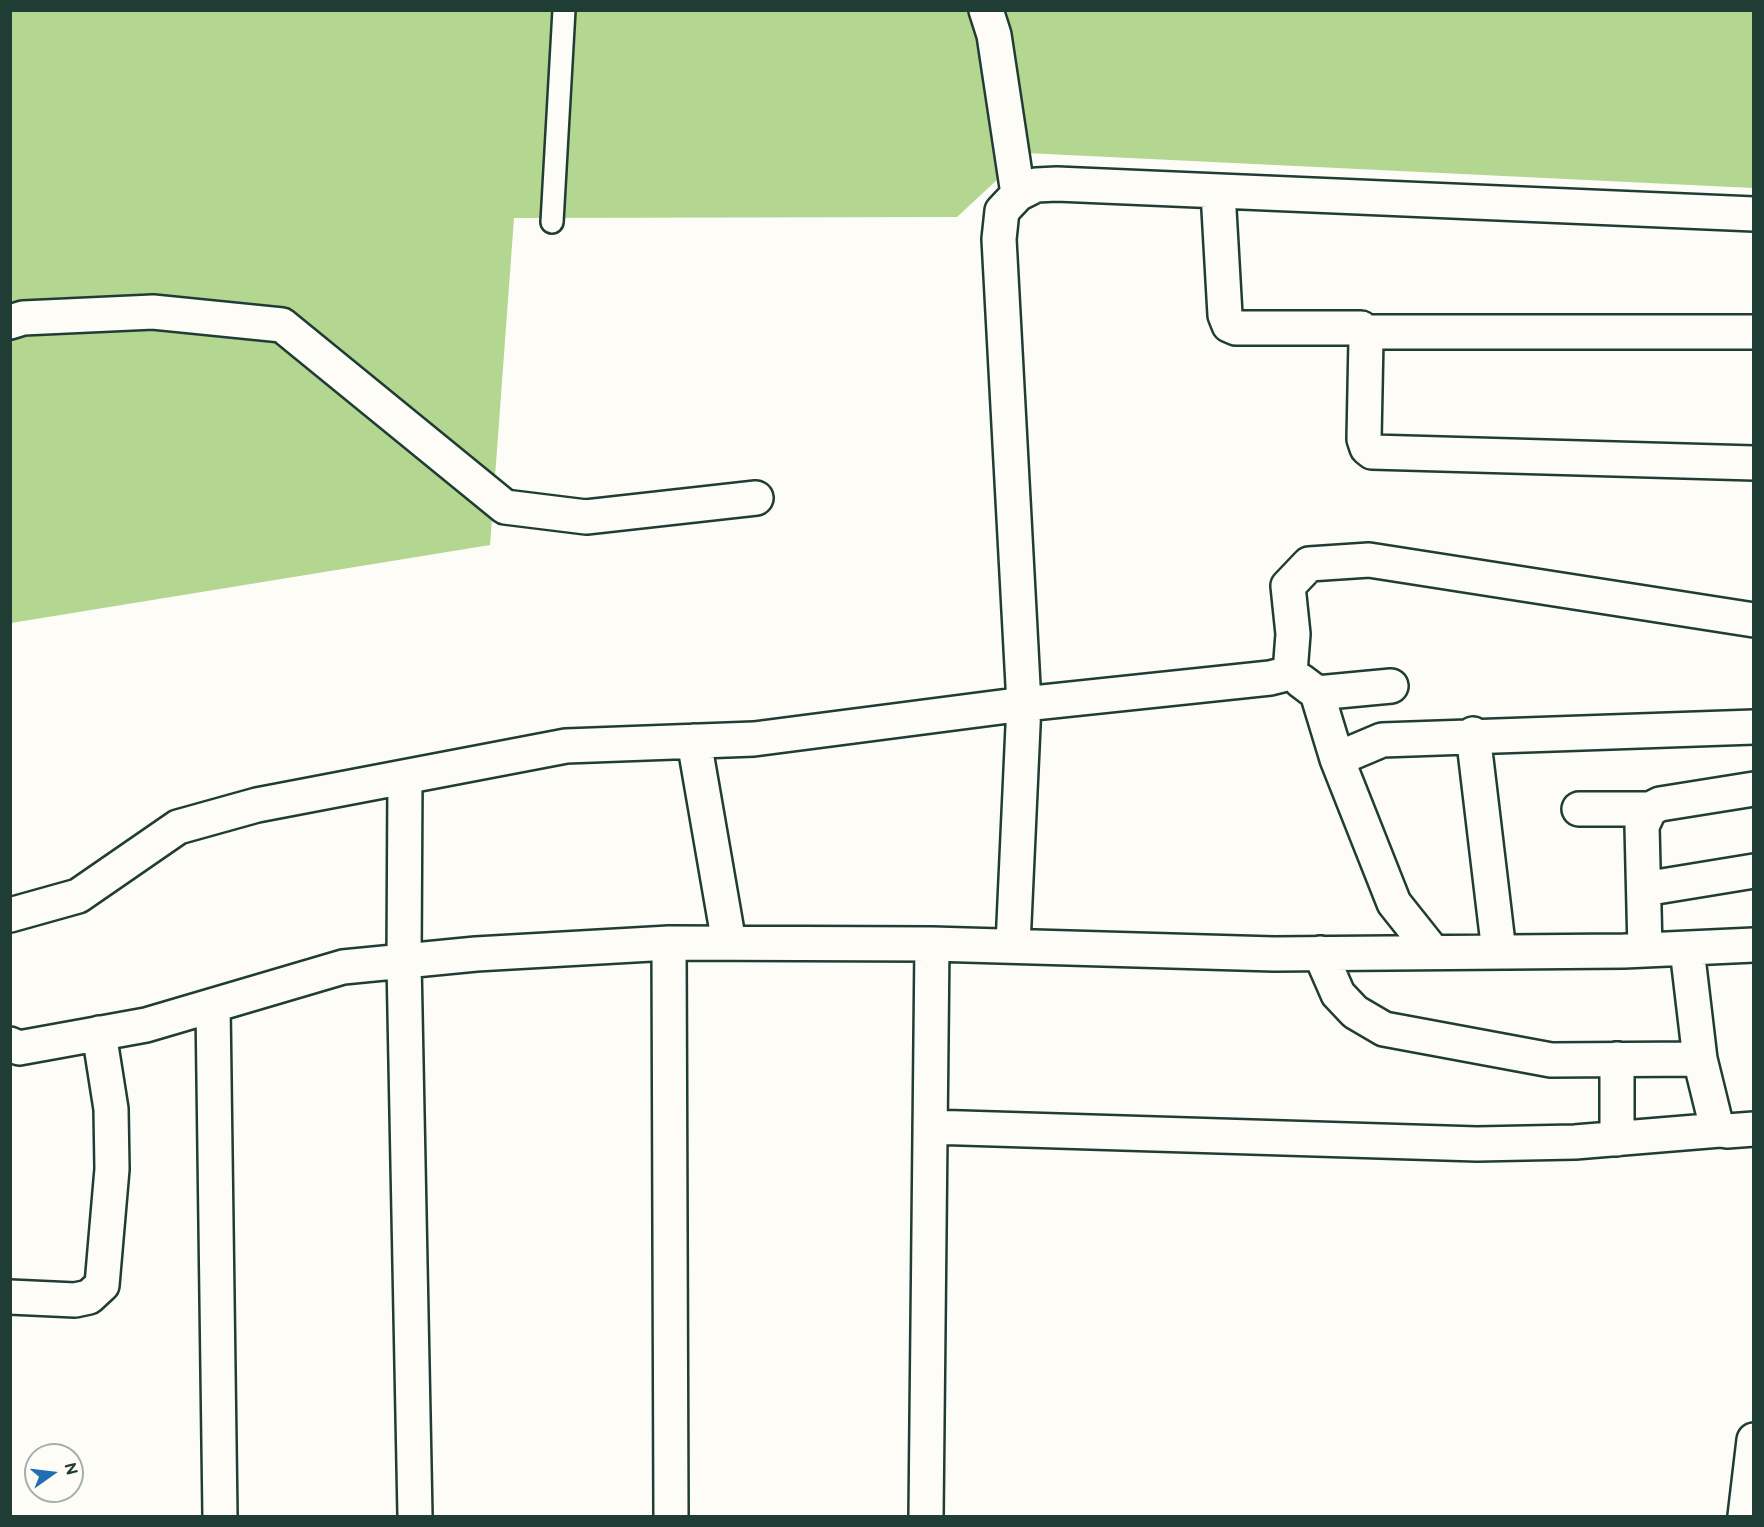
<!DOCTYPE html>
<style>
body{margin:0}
#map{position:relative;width:1764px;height:1527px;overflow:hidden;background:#fdfcf7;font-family:"Balsamiq Sans",sans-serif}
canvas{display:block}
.frame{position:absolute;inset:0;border:12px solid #1f3d34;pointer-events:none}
.north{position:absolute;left:24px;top:1443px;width:60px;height:60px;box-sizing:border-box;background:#fdfcf7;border:2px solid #a4b0a9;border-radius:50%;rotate:76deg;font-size:16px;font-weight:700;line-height:24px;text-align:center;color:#1f3d34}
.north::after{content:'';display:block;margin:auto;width:21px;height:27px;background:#1f6fb2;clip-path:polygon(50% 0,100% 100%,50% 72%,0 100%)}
</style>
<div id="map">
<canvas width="1764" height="1527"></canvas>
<div class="frame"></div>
<div class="north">N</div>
</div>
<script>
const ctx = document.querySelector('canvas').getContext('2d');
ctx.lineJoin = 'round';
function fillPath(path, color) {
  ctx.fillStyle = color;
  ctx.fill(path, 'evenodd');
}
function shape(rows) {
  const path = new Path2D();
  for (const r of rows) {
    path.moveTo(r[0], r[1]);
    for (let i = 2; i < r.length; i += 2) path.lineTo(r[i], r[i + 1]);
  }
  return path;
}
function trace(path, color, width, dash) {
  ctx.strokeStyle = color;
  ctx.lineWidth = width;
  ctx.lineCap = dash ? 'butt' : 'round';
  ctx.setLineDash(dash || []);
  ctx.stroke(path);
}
fillPath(shape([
 [11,11,1753,11,1753,188,1026,153,957,217,514,218,490,545,11,623]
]), '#b3d690');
const service = shape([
 [552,222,564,10]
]);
const minor = shape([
 [986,10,994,35,1018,194],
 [1218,192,1225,315,1229,325,1236,328,1361,328,1366,339,1364,439,1367,448,1372,452,1754,463],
 [10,322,23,318,153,312,282,325,505,507,586,517,756,498],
 [1364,332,1754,332],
 [1301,681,1317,693,1391,686],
 [1317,693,1337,759,1394,903,1433,952],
 [1473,734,1499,952],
 [694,741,729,943],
 [1337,759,1382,740,1754,727],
 [405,777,404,962,415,1516],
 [1579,809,1650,809],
 [1644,889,1754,871],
 [10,915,78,896,178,827,257,805,566,746,754,739,1024,704,1270,678,1290,673,1293,634,1288,586,1309,564,1369,560,1754,620],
 [669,943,671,1516],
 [932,944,1274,954,1624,951,1754,945],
 [1013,945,1024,704,999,239,1002,211,1018,194,1036,185,1057,184,1754,214],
 [1687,949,1700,1059,1716,1124,1720,1130,1727,1131,1754,1129],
 [1645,950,1642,826,1650,809,1660,804,1754,789],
 [1320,953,1338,994,1355,1012,1384,1029,1551,1060,1700,1059],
 [213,1006,220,1516],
 [10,1044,19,1048,146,1025,343,967,476,954,669,943,932,944,926,1516],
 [930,1127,1477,1144,1575,1142,1720,1130],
 [1617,1139,1617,1059],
 [10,1297,75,1300,89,1297,102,1285,112,1169,111,1109,99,1033],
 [1745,1516,1754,1440]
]);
trace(service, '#1f3d34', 26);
trace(minor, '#1f3d34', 38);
trace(service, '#fdfcf7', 21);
trace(minor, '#fdfcf7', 33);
</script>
